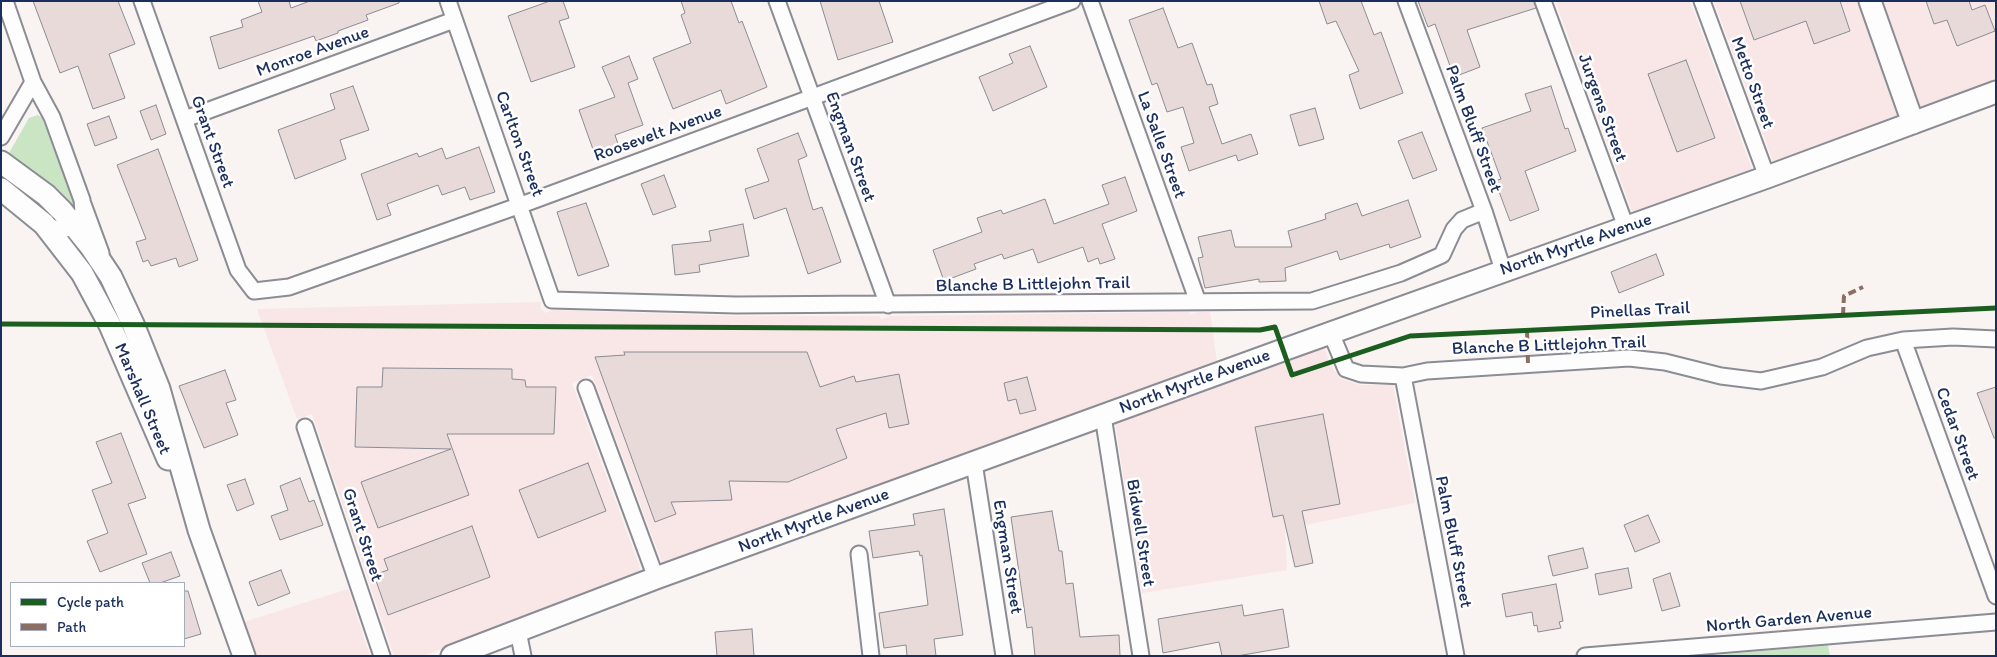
<!DOCTYPE html>
<style>
body{margin:0}
#map{position:relative;width:1997px;height:657px;overflow:hidden;background:#f9f3f2;font-family:Itim,sans-serif}
canvas{display:block}
.frame{position:absolute;inset:0;border:2px solid #1b2f5e;pointer-events:none}
.legend{position:absolute;left:10px;top:582px;width:175px;height:65px;box-sizing:border-box;background:#fff;border:1px solid #a4acbf;margin:0;padding:6px 9px;list-style:none;font-size:15px;color:#1b2f5e}
.legend li{display:flex;align-items:center;gap:10px;height:25px}
.legend b{width:25px;border:1px solid #a4acbf}
</style>
<div id="map">
<canvas width="1997" height="657"></canvas>
<div class="frame"></div>
<ul class="legend">
<li><b style="height:6px;background:#1b5e20"></b>Cycle path</li>
<li><b style="height:6px;background:#8d6e63"></b>Path</li>
</ul>
</div>
<script>
const ctx = document.querySelector('canvas').getContext('2d');
ctx.lineJoin = 'round';
function fillPath(path, color) {
  ctx.fillStyle = color;
  ctx.fill(path, 'evenodd');
}
function shape(rows) {
  const path = new Path2D();
  for (const r of rows) {
    path.moveTo(r[0], r[1]);
    for (let i = 2; i < r.length; i += 2) path.lineTo(r[i], r[i + 1]);
  }
  return path;
}
function trace(path, color, width, dash) {
  ctx.strokeStyle = color;
  ctx.lineWidth = width;
  ctx.lineCap = dash ? 'butt' : 'round';
  ctx.setLineDash(dash || []);
  ctx.stroke(path);
}
function label(font, color, halo, rows, align = 'center') {
  ctx.font = font + ' Itim,sans-serif';
  ctx.lineWidth = 5;
  ctx.setLineDash([]);
  ctx.textBaseline = 'middle';
  ctx.strokeStyle = halo;
  ctx.fillStyle = color;
  for (const [text, x, y, turn = 0] of rows) {
    ctx.save();
    ctx.translate(x, y);
    ctx.rotate((+turn || 0) * Math.PI / 180);
    ctx.textAlign = isNaN(turn) ? turn : align;
    if (halo) ctx.strokeText(text, 0, 0);
    ctx.fillText(text, 0, 0);
    ctx.restore();
  }
}
fillPath(shape([
 [1560,1,1690,1,1753,172,1633,214,1556,3],
 [1714,1,1858,1,1899,117,1774,164],
 [1883,1,1996,1,1996,81,1921,109],
 [541,302,540,309,543,310,545,313,553,310,735,316,880,316,881,319,890,316,1189,312,1190,315,1199,312,1210,312,1217,363,663,565,592,375,572,383,642,573,423,656,394,656,312,414,297,419,257,309],
 [1324,346,1330,365,1341,379,1360,385,1393,385,1415,503,1285,529,1287,570,1142,593,1115,422],
 [348,589,370,656,256,656,244,622]
]), '#f8e7e6');
fillPath(shape([
 [38,115,42,118,75,205,73,212,9,159,9,153,29,118],
 [1828,645,1830,656,1706,656]
]), '#c9e5c3');
const building = shape([
 [33,1,118,1,135,44,109,54,125,98,93,109,78,66,60,73,33,1],
 [258,1,289,1,291,8,310,1,399,1,399,3,366,15,368,20,338,31,338,33,316,41,314,36,219,69,210,37,243,27,241,20,262,12,258,1],
 [550,1,563,1,569,18,559,21,575,67,531,82,508,16,550,1],
 [681,1,731,1,739,23,742,21,767,87,726,104,721,90,673,109,653,58,691,43,681,15,685,13,681,1],
 [820,1,879,1,893,42,838,60,820,1],
 [1319,1,1361,1,1374,35,1381,32,1403,93,1360,109,1349,75,1359,71,1336,21,1327,24,1319,1],
 [1418,1,1534,1,1536,8,1467,30,1480,67,1454,77,1435,24,1428,27,1418,1],
 [1740,1,1840,1,1850,31,1814,44,1806,21,1754,40,1740,1],
 [1926,1,1969,1,1972,10,1985,5,1995,31,1957,46,1947,20,1934,24,1926,1],
 [1163,8,1178,48,1192,43,1207,85,1212,84,1218,104,1209,107,1222,144,1251,134,1258,154,1238,161,1236,155,1189,171,1181,147,1194,143,1183,107,1167,112,1157,83,1152,85,1129,20,1163,8],
 [1030,46,1047,87,993,111,979,77,1013,63,1009,54,1030,46],
 [629,56,638,79,628,83,643,125,615,135,619,147,595,155,579,110,615,97,602,67,629,56],
 [1686,60,1715,138,1677,152,1648,74,1686,60],
 [353,86,369,130,340,140,346,159,295,179,278,130,335,109,330,94,353,86],
 [1551,86,1565,129,1568,128,1576,151,1525,171,1539,210,1510,221,1495,181,1501,179,1482,128,1531,111,1525,94,1551,86],
 [156,105,166,134,151,140,140,111,156,105],
 [1315,108,1324,139,1299,146,1290,115,1315,108],
 [109,116,117,138,95,146,87,124,109,116],
 [1422,132,1437,170,1413,179,1398,141,1422,132],
 [798,133,807,156,798,160,813,210,822,207,841,262,808,274,786,208,754,219,745,189,769,181,757,149,798,133],
 [479,147,495,192,470,200,465,187,442,195,438,185,387,204,391,215,377,220,361,174,417,153,419,157,442,148,446,159,479,147],
 [158,149,198,260,179,267,176,258,151,266,148,260,143,262,136,242,146,239,117,165,158,149],
 [664,175,676,207,653,215,641,184,664,175],
 [1125,177,1137,211,1102,224,1115,259,1100,264,1098,258,1088,262,1083,247,1038,263,1033,249,1004,259,1002,254,974,264,976,269,944,281,933,250,982,232,977,218,1001,210,1003,214,1045,199,1054,224,1109,204,1102,185,1125,177],
 [1408,200,1421,237,1390,248,1389,244,1340,260,1337,251,1285,268,1286,281,1259,282,1259,279,1205,288,1198,258,1203,257,1198,237,1231,230,1235,247,1292,247,1288,231,1326,219,1325,214,1357,203,1362,216,1408,200],
 [586,203,609,266,578,276,557,212,586,203],
 [743,224,749,256,699,265,700,272,675,275,672,245,711,241,709,231,743,224],
 [1656,254,1664,275,1619,293,1611,272,1656,254],
 [624,352,807,352,820,387,854,376,856,382,899,374,909,424,889,428,886,413,836,429,847,458,788,482,729,481,732,500,671,502,676,514,655,522,595,357,625,355,624,352],
 [383,368,512,369,512,379,525,380,526,387,556,387,554,434,447,434,469,495,378,528,361,482,451,449,355,447,357,387,382,387,383,368],
 [225,370,236,400,226,403,238,435,204,448,179,386,225,370],
 [1027,377,1036,410,1020,414,1016,399,1008,401,1004,383,1027,377],
 [1996,387,1996,438,1994,438,1977,393,1996,387],
 [1323,414,1340,504,1302,511,1313,563,1295,567,1283,515,1273,517,1255,427,1323,414],
 [121,433,146,498,128,504,147,554,100,572,87,541,108,533,92,490,112,483,96,442,121,433],
 [588,463,606,511,538,538,519,490,588,463],
 [300,478,309,502,314,500,323,525,280,540,271,516,288,510,280,486,300,478],
 [245,479,254,504,237,511,227,485,245,479],
 [944,509,963,635,934,639,936,656,907,656,906,645,884,648,879,613,928,605,922,555,920,556,919,551,873,558,869,531,915,525,913,514,944,509],
 [1052,511,1059,551,1062,551,1066,584,1073,583,1080,637,1119,635,1120,656,1035,656,1032,627,1027,628,1011,517,1052,511],
 [1648,515,1660,542,1635,552,1624,525,1648,515],
 [472,526,490,577,388,615,374,575,388,570,384,559,472,526],
 [1583,548,1588,568,1553,576,1548,556,1583,548],
 [171,552,180,576,160,583,150,583,142,563,171,552],
 [1628,568,1632,588,1599,595,1595,574,1628,568],
 [281,570,290,593,258,606,249,582,281,570],
 [1670,573,1680,606,1662,611,1653,579,1670,573],
 [1556,584,1563,621,1559,622,1561,628,1538,632,1537,625,1534,626,1532,612,1506,617,1502,594,1556,584],
 [184,591,188,591,201,634,184,639,184,591],
 [1242,605,1244,616,1283,609,1289,647,1237,656,1222,656,1219,642,1163,653,1158,619,1242,605],
 [752,629,754,656,717,656,715,632,752,629]
]);
fillPath(building, '#e8dad8');
trace(building, '#8b8c94', 1);
const street = shape([
 [5,1,33,82,52,117,82,200,83,212,74,225,66,229,56,229,44,224],
 [142,1,238,270,254,291,289,287,532,201,1072,1],
 [448,1,552,300,736,305,1312,301,1401,273,1442,255,1454,229,1462,220,1484,211],
 [777,1,888,305],
 [1090,1,1198,302],
 [1406,1,1484,211,1503,270],
 [1543,1,1626,227],
 [1702,1,1767,177],
 [185,119,454,20],
 [1,137,33,82],
 [83,204,101,253],
 [1331,333,1346,369,1361,374,1403,376,1427,371,1629,358,1665,362,1721,376,1761,381,1822,367,1867,348,1903,340,1953,337,1996,339],
 [1903,340,1996,596],
 [1403,376,1456,656],
 [586,388,656,578],
 [1103,416,1141,656],
 [305,427,382,656],
 [974,463,1004,656],
 [859,554,871,656],
 [518,631,523,656],
 [1585,656,1996,622]
]);
const secondary = shape([
 [1870,1,1913,123],
 [1,162,46,195,62,211,91,247,111,277,133,324,159,389,199,530,244,656],
 [1,189,44,224,82,273,110,325,168,459],
 [452,656,656,578,1283,350,1767,177,1996,92]
]);
trace(street, '#8b8c94', 19);
trace(secondary, '#8b8c94', 25);
trace(street, '#fefdfd', 15);
trace(secondary, '#fefdfd', 21);
trace(shape([
 [1843,315,1844,296,1863,287],
 [1527,331,1528,364]
]), '#8d6e63', 4, [8, 4]);
trace(shape([
 [1,324,1260,330,1275,327,1292,375,1410,336,1996,308]
]), '#1b5e20', 5);
label('18px', '#1b2f5e', '#fff', [
 ["Monroe Avenue",313,52,-20],
 ["Metto Street",1752,83,70],
 ["Jurgens Street",1602,108,70],
 ["Palm Bluff Street",1473,129,70],
 ["Roosevelt Avenue",658,134,-20],
 ["Grant Street",212,142,70],
 ["Carlton Street",519,144,70],
 ["La Salle Street",1161,145,70],
 ["Engman Street",850,147,70],
 ["North Myrtle Avenue",1576,245,-19],
 ["Blanche B Littlejohn Trail",1033,285,-1],
 ["Pinellas Trail",1640,311,-3],
 ["Blanche B Littlejohn Trail",1549,346,-2],
 ["North Myrtle Avenue",1195,382,-20],
 ["Marshall Street",142,399,67],
 ["Cedar Street",1957,434,70],
 ["North Myrtle Avenue",814,521,-20],
 ["Bidwell Street",1140,533,81],
 ["Grant Street",362,535,72],
 ["Palm Bluff Street",1453,542,79],
 ["Engman Street",1007,557,81],
 ["North Garden Avenue",1789,620,-5]
]);
</script>
